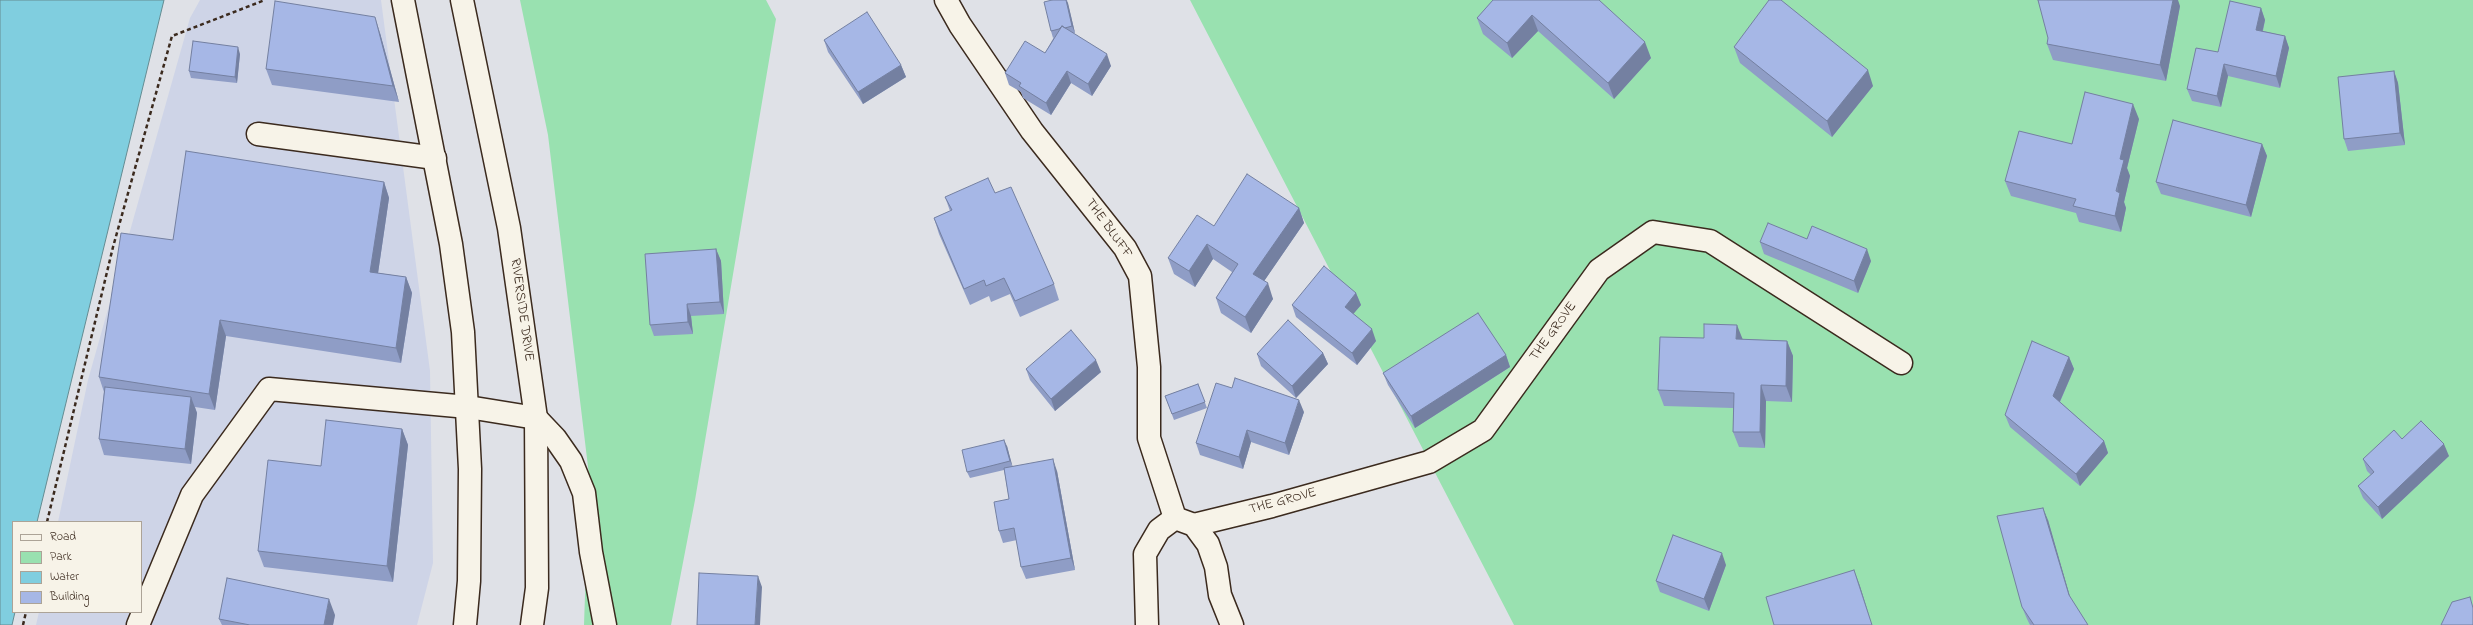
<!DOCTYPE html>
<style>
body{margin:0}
#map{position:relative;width:2473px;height:625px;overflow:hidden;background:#dfe1e7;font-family:"Indie Flower",sans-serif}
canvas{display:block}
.legend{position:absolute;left:12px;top:521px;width:130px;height:92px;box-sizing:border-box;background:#f7f3e8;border:1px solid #aca397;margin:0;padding:5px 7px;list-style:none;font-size:12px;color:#3b2a1e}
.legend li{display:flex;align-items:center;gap:8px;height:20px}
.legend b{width:20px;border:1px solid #aca397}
</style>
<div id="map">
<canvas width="2473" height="625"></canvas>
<ul class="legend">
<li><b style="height:5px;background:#f7f3e8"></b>Road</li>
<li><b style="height:11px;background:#99e1b0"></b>Park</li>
<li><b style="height:11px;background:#80cedf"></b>Water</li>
<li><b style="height:11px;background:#a6b7e6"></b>Building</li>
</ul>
</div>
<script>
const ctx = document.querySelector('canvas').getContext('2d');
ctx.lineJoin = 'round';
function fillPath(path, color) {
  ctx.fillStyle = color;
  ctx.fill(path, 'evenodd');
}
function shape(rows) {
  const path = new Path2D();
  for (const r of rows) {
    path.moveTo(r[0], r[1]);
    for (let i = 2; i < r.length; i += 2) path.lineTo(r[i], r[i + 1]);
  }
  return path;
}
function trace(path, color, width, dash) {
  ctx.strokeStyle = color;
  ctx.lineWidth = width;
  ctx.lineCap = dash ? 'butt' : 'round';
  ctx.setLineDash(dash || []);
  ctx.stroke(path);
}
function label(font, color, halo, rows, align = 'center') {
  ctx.font = font + ' "Indie Flower",sans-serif';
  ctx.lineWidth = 3;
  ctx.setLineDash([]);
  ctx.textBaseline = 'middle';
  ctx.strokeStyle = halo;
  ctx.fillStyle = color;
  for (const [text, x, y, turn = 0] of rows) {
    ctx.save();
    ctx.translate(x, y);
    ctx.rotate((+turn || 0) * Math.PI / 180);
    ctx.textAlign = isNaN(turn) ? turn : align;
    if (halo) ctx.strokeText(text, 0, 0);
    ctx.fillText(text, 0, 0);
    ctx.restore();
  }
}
fillPath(shape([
 [200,0,381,0,430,371,433,563,417,625,36,625,39,612,141,612,141,522,58,522,88,380,190,18]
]), '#ced4e7');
fillPath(shape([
 [520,0,766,0,776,19,695,500,671,625,584,625,589,475,548,135],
 [1190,0,2473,0,2473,625,1514,625]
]), '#99e1b0');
const water = shape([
 [0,0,164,0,37,522,13,522,13,612,15,612,12,625,0,625,0,0]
]);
fillPath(water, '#80cedf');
trace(water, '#648c92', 1);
const minor = shape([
 [946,0,960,25,1032,131,1125,248,1140,276,1149,367,1149,438,1175,518],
 [258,134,435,158],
 [1194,525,1272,506,1429,462,1483,430,1599,270,1653,232,1710,241,1901,363],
 [138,625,192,495,269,389,468,407,536,418,555,438,571,461,584,493,591,552,605,625],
 [1147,625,1145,554,1159,530,1175,518,1194,525,1208,544,1216,567,1220,595,1232,625]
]);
const major = shape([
 [403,0,451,244,463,332,470,469,469,581,465,625],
 [462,0,509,228,536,418,537,588,532,625]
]);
trace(minor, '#3b2a1e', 25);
trace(major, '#3b2a1e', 25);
trace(shape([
 [47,522,113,247,172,36,265,0],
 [23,625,26,612]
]), '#3b2a1e', 2.5, [4, 3]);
trace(minor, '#f7f3e8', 22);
trace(major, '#f7f3e8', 22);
fillPath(shape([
 [1052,0,1067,0,1075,33,1073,33,1111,66,1092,96,1071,83,1051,115,1023,98,1021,92,1009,85,1005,73,1045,53,1054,37,1053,38,1051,31],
 [1493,0,1651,58,1614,99,1538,31,1512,58,1483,34,1477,18],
 [2180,6,2166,81,2053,60,2047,44],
 [2261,8,2265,20,2263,31,2285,36,2289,48,2280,88,2228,76,2221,107,2192,101,2187,89,2218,52],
 [380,33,399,102,272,85,266,69],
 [824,40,901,65,906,77,863,104,828,52],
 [1734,47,1873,86,1832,137,1740,63],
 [240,54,237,83,191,78,189,71],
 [2394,71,2398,83,2405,145,2348,151,2344,139],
 [2139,119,2127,168,2130,176,2124,202,2126,208,2121,232,2079,222,2076,213,2011,196,2005,181,2072,144],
 [2262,144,2267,156,2251,217,2161,194,2156,182],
 [384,182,389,198,378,273,406,277,412,293,401,363,226,336,215,410,195,407,197,413,191,464,104,455,99,439,104,392,99,377,173,240],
 [995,193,1054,284,1059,300,1020,317,1010,294,991,302,989,296,970,305,939,234,934,218,950,211,945,197],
 [1299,208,1304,223,1264,281,1273,299,1251,333,1221,313,1216,298,1232,272,1213,259,1195,287,1174,274,1168,258,1214,226],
 [1807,239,1871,261,1858,293,1764,254,1760,242],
 [716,249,721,261,724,314,691,316,693,334,654,336,650,325],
 [1356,293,1361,305,1353,314,1376,341,1357,365,1296,317,1292,305],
 [1742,339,1787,341,1793,356,1792,402,1766,401,1765,448,1739,447,1733,432,1733,408,1664,406,1658,390],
 [1323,353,1328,364,1296,398,1261,366,1257,354],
 [1506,355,1510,367,1415,428,1388,385,1383,373],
 [2069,357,2074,369,2060,402,2104,441,2108,453,2080,486,2010,427,2005,415],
 [1026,369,1101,372,1055,411,1030,380],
 [1198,384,1207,408,1174,420,1165,396],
 [1304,412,1289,455,1251,442,1243,469,1200,455,1196,443],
 [402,429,408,445,393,582,264,567,258,551,321,466],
 [2402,439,2449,456,2382,519,2363,498,2358,486,2371,475,2367,471,2363,459],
 [1007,446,1012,466,1057,471,1075,570,1026,579,1021,567,1017,540,1003,543,999,531,1009,499,1004,470,970,478,967,472],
 [2048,520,2070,598,2088,625,2030,625,2027,619,2022,607],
 [1726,565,1709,611,1660,592,1656,581],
 [335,615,333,625,222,625,219,619]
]), '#8f9dc6');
fillPath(shape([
 [1066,0,1068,3,1075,33,1072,26],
 [2173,0,2178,0,2180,6,2166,81,2160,65],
 [2261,8,2265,20,2260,42,2256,30],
 [1532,15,1538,31,1512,58,1507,43],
 [375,17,380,33,399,102,393,86],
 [2285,36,2289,48,2280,88,2276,76],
 [1645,42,1651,58,1614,99,1608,83],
 [238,47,240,54,237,83,235,77],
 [1107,54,1111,66,1092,96,1088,84],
 [2224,64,2228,76,2221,107,2217,96],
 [901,65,906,77,863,104,858,92],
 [1868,70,1873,86,1832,137,1827,121],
 [1067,71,1071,83,1051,115,1046,103],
 [2394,71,2398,83,2405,145,2400,133],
 [2133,104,2139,119,2127,168,2130,176,2124,202,2126,208,2121,232,2115,216,2120,159],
 [2262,144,2267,156,2251,217,2246,205],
 [384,182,389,198,376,287,370,272],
 [1299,208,1304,223,1258,290,1253,274],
 [1207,244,1213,259,1195,287,1189,271],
 [716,249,721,261,724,314,720,302],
 [1867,249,1871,261,1858,293,1854,281],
 [406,277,412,293,401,363,396,348],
 [1268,283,1273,299,1251,333,1245,317],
 [1356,293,1361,305,1349,319,1345,307],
 [687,304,691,316,693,334,688,322],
 [220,320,226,336,215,410,209,394],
 [1737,325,1743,340,1736,339],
 [1372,329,1376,341,1357,365,1352,353],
 [1787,341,1793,356,1792,402,1786,386],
 [1323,353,1328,364,1296,398,1292,386],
 [1506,355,1510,367,1415,428,1411,416],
 [2069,357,2074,369,2057,408,2053,396],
 [1096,360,1101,372,1055,411,1051,399],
 [1761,385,1766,401,1765,448,1760,432],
 [191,397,197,413,191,464,185,449],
 [1299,400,1304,412,1289,455,1285,443],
 [402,429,408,445,393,582,387,566],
 [1247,430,1251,442,1243,469,1239,457],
 [1004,440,1007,446,1013,468,1010,461],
 [2104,441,2108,453,2080,486,2076,474],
 [2444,444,2449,456,2382,519,2378,507],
 [1053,459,1057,471,1075,570,1071,558],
 [2043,508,2048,520,2073,607,2069,595],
 [1722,553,1726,565,1709,611,1704,599],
 [1854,570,1860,586,1872,625],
 [758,576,762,587,760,625,755,625],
 [329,599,335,615,333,625,324,625]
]), '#7480a1');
const building = shape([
 [1052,0,1066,0,1072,26,1065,28,1062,26,1059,29,1051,31,1044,2,1052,0],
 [1493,0,1599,0,1645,42,1608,83,1532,15,1507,43,1477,18,1493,0],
 [1769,0,1781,0,1868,70,1827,121,1734,47,1769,0],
 [2038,0,2173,0,2160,65,2047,44,2048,38,2038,0],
 [275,1,375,17,393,86,266,69,275,1],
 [2230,1,2261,8,2256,30,2285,36,2276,76,2224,64,2217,96,2187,89,2196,48,2218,52,2230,1],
 [867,12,901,65,858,92,824,40,867,12],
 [1062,26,1107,54,1088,84,1067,71,1046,103,1019,86,1021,83,1005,73,1025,41,1045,53,1062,26],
 [193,41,238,47,235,77,189,71,193,41],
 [2394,71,2400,133,2344,139,2338,77,2394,71],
 [2085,92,2133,104,2120,159,2124,160,2116,191,2120,193,2115,216,2073,206,2076,199,2005,181,2019,131,2072,144,2085,92],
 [2173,120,2262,144,2246,205,2156,182,2173,120],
 [186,151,384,182,370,272,406,277,396,348,220,320,209,394,99,377,121,233,173,240,186,151],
 [1247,174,1299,208,1253,274,1268,283,1245,317,1216,298,1238,264,1207,244,1189,271,1168,258,1197,215,1214,226,1247,174],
 [988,178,995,193,1011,187,1054,284,1015,301,1004,278,986,286,984,280,964,289,934,218,952,210,945,197,988,178],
 [1768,223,1807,239,1812,226,1867,249,1854,281,1760,242,1768,223],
 [716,249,720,302,687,304,688,322,650,325,645,254,716,249],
 [1324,266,1356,293,1345,307,1372,329,1352,353,1292,305,1324,266],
 [1478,313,1506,355,1411,416,1383,373,1478,313],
 [1288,320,1323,353,1292,386,1257,354,1288,320],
 [1704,324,1737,325,1736,339,1787,341,1786,386,1761,385,1760,432,1733,432,1734,393,1658,390,1660,337,1704,338,1704,324],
 [1071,330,1096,360,1051,399,1026,369,1071,330],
 [2032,341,2069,357,2053,396,2104,441,2076,474,2005,415,2032,341],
 [1235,378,1299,400,1285,443,1247,430,1239,457,1196,443,1216,383,1232,388,1235,378],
 [1198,384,1205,402,1172,414,1165,396,1198,384],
 [105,387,191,397,185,449,99,439,105,387],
 [326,420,402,429,387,566,258,551,268,460,321,466,326,420],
 [2421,421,2444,444,2378,507,2358,486,2374,472,2363,459,2394,430,2402,439,2421,421],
 [1004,440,1010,461,967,472,962,450,1004,440],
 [1053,459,1071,558,1021,567,1014,528,999,531,994,502,1009,499,1004,468,1053,459],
 [2043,508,2069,595,2088,625,2034,625,2022,607,1997,516,2043,508],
 [1673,535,1722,553,1704,599,1656,581,1673,535],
 [1854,570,1872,625,1774,625,1766,597,1854,570],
 [699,573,758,576,755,625,697,625,699,573],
 [227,578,329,599,324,625,250,625,219,619,227,578],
 [2470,597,2473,608,2473,625,2441,625,2452,602,2470,597]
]);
fillPath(building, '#a6b7e6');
trace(building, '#7480a1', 1);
label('14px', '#3b2a1e', '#f7f3e8', [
 ["THE BLUFF",1108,229,54],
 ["RIVERSIDE DRIVE",521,310,82],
 ["THE GROVE",1554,332,-54],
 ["THE GROVE",1283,502,-15]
]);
</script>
